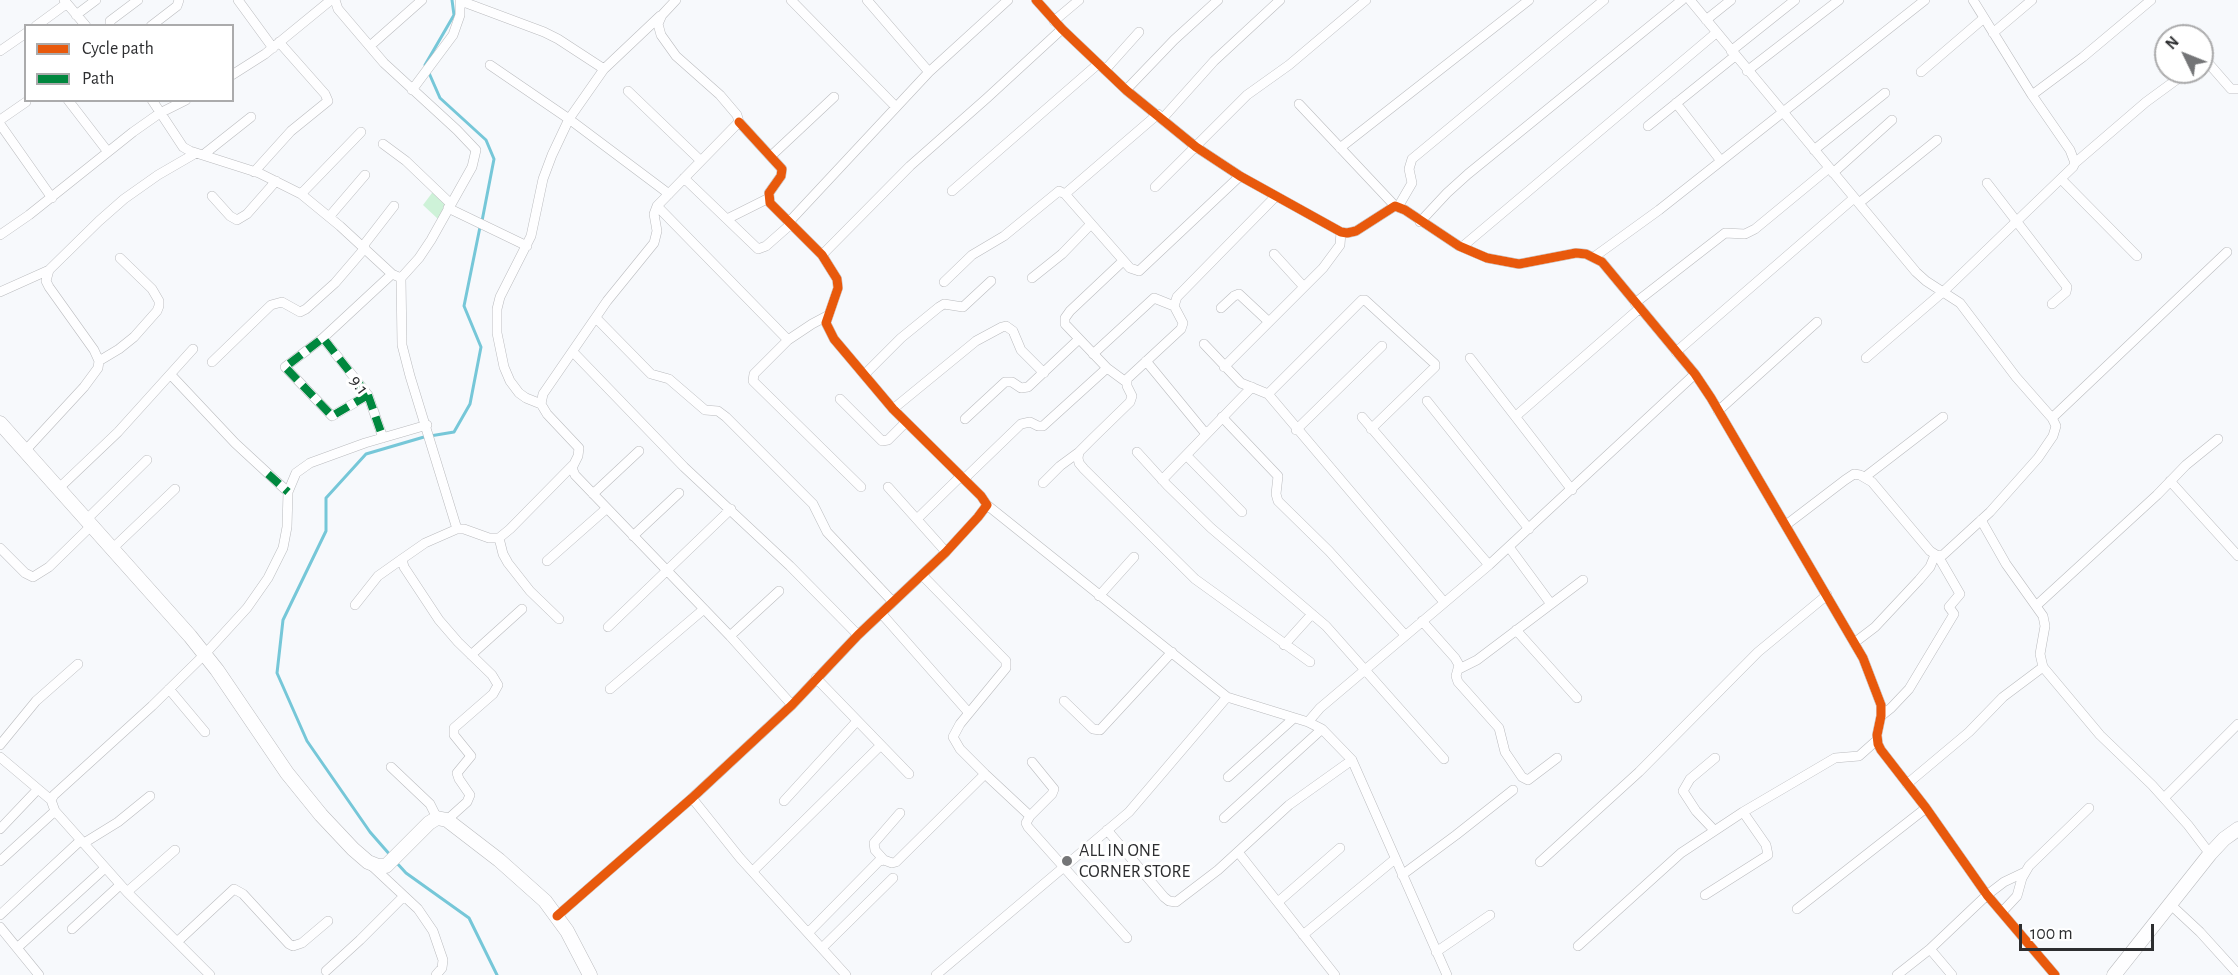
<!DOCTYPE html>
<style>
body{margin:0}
#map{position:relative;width:2238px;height:975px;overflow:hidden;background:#f7f9fc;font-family:"Alegreya Sans",sans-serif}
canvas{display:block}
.legend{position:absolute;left:24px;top:24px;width:210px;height:78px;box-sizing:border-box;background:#fff;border:2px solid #ababac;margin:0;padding:8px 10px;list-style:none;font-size:18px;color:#2d2e30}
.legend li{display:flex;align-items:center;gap:12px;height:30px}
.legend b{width:30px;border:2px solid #ababac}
.north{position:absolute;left:2154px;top:24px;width:60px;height:60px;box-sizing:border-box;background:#fff;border:2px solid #ababac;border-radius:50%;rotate:313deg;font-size:16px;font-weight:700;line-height:24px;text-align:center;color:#2d2e30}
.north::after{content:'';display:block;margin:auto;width:21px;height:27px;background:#747577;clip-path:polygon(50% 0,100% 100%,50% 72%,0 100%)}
.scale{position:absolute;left:2019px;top:924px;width:135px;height:27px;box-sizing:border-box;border:3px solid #2d2e30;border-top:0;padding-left:8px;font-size:18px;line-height:21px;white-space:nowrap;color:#2d2e30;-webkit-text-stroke:4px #fff;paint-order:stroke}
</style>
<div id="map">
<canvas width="2238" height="975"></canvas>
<ul class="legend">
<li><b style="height:8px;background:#e8590c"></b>Cycle path</li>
<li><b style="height:8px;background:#00873e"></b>Path</li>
</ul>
<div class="north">N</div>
<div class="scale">100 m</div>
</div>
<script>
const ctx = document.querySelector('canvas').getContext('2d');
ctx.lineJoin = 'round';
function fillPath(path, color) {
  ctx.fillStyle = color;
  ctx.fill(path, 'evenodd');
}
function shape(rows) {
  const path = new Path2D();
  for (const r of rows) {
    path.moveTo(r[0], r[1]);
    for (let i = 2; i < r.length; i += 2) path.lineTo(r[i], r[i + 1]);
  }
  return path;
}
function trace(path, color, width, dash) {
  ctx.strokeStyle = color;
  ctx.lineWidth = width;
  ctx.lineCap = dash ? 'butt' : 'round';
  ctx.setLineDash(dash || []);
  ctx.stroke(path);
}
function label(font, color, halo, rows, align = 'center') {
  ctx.font = font + ' "Alegreya Sans",sans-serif';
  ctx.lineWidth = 6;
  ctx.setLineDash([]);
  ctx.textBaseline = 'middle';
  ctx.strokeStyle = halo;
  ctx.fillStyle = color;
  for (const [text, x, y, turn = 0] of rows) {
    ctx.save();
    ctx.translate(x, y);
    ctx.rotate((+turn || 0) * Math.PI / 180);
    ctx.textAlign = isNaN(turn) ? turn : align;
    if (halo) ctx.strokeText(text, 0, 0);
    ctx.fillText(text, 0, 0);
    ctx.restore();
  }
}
fillPath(shape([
 [435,189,447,200,439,220,423,205]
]), '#cef2d8');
trace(shape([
 [426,67,425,65,454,15,452,0],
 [429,73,440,98,486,140,494,159,482,221],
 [391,856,370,832,307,741,277,673,283,620,326,531,326,498,366,454,424,437,454,432,470,404,481,347,464,306,480,227],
 [395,861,406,873,469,918,497,975]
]), '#76c7d8', 3);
const street = shape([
 [64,0,86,26],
 [238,0,273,48],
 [676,0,662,15,658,24,661,35,676,56,720,95,737,115,739,122,657,206,654,214,657,231,654,243,607,301,543,394,541,404,547,414,579,448,578,456,572,468,575,475,730,636,792,705],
 [791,0,896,107],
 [867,0,929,72],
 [1036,0,1062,29,1126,90,1196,147,1240,176,1341,232,1347,233,1356,231,1395,206,1405,210,1459,246,1487,258,1519,264,1576,253,1586,254,1602,262,1695,374,1711,398,1863,658,1881,705,1881,716,1877,735,1878,744,1881,750,1926,808,1987,895,2055,975],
 [1690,0,1916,272,1926,281,1960,303,2016,377,2052,418,2056,426,2053,436,2038,458,1990,512,1943,555,1938,556,1930,551,1872,482,1860,475,1854,474,1845,480,1786,525],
 [461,1,544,32,558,39,604,69],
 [76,15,96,0],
 [1706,20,1731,0],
 [1054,21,1079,0],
 [36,26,66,4],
 [110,26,110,21,138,0],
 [151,26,177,6,179,0],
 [1993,33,2032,0],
 [370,46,422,0],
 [0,51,26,33],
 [1731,51,1795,0],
 [2202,63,2210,65,2231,89,2238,89],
 [490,65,569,119,669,194],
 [1105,70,1139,32],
 [1747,71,1839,0],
 [1921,72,1984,18],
 [232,75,265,54,331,0],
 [412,90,453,35,460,15,460,0],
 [1126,90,1174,40,1218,0],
 [628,91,701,161],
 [2032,95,2083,57,2151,0],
 [68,100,108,152],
 [152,100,183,147,190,151,259,173,301,194,340,226,392,274,401,278,419,258,431,240,472,167,476,150,457,130,384,63,338,9,335,0],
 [1676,103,1721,161],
 [1299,104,1395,206],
 [1163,118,1214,61,1280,0],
 [0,120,26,102],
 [0,124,52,198],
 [1648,126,1735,56],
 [383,144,406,161,451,204],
 [1340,148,1529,0],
 [1814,150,1885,93],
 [203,155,251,117],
 [771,156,834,97],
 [2075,163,2146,102,2187,72],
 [254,172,291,131,328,101,325,94,279,42],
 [1833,173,1892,120],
 [684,178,758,249,766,246,791,224],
 [2062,180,2137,256],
 [1987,183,2067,287,2066,292,2052,304],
 [1155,187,1247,95,1289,65,1366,0],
 [952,191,1098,64],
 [301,194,361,132],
 [1065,194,1158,114],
 [212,196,230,216,237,220,247,214,276,181],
 [1276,196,1177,297,1174,306,1183,323,1181,329,1127,379,1127,386,1132,396,1130,402,1093,438,1079,452,1078,458,1079,463,1084,469,1195,579,1310,662],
 [1859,203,1937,140],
 [657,206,788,340],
 [1398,207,1412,183,1409,169,1412,159,1604,0],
 [448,208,527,246],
 [329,217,365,175],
 [727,219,769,198],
 [789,222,929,72,1008,0],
 [1420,222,1447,193,1468,174,1682,0],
 [0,235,29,215,133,132,160,113,186,100],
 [363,246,394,206],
 [1462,247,1716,33],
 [1274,254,1304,287],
 [822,255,910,166,987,98,1062,29],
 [1594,257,1659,210,1925,0],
 [1123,261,1070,311,1065,318,1065,324,1107,368,1126,382],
 [401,278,402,345,410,376,457,529],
 [1032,278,1062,254,1091,224],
 [944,282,972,255,1004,236,1059,191,1065,194,1130,268,1139,271,1240,176],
 [0,292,49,270],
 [1635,303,1725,233,1745,234,1755,229,1829,168],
 [1221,308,1234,296,1239,294,1269,322],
 [827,316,812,324,788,340,754,374,753,381,861,487],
 [596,318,651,374,669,379,705,410,718,411,726,417,813,504,827,532,893,602],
 [323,338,368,395,383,438],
 [1204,344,1241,383,1268,394,1362,300,1365,300,1435,364,1435,367,1371,429],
 [573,352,684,467,790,566,858,635],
 [1676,352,1854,198],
 [1093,354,1154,298,1174,306],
 [1470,358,1572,490],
 [1866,358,1944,291,2073,167,2075,163,2070,150,2032,95,1973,0],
 [99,361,119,349,134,337,157,311,159,306,159,301,152,289,120,258],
 [1146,361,1206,434],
 [212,362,271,305,282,302,300,312,306,309,335,283,365,248],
 [1224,367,1323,268,1340,245,1341,232],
 [171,375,235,443,288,492],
 [864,375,901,338,939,307,944,304,963,307,991,281],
 [1268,394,1444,602],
 [368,395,332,416,285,367,323,338,392,274],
 [840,399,882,441,888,440,906,422],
 [1427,401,1529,529],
 [541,404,526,398,519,393,510,381,504,367,497,333,497,309,500,297,531,236,543,179,552,155,569,119,604,69,660,16],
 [893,409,976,341,1002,327,1006,326,1013,331,1021,350,1044,373],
 [1718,411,1817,322],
 [1516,416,1640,308],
 [1222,417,1278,476,1276,494,1278,501,1329,551,1405,635],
 [1362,417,1489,565],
 [2052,418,2227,252],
 [965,419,1005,382,1012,382,1021,388,1028,387,1079,339],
 [1296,430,1382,346],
 [24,452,84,387,98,368,99,361,94,350,49,287,46,281,49,270,99,221,124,199,158,175,196,153],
 [1137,452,1167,485,1211,528,1326,626,1444,759],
 [1186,455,1242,512],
 [1865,477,1943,417],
 [964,479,1021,424,1030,422,1038,426,1043,426,1107,368],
 [1162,480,1252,387],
 [2170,481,2238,556],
 [1043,483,1060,466,1079,452],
 [888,487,946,552],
 [58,489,118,432,193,349],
 [593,494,639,451],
 [987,505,1227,697],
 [917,519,961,476],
 [86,520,147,460],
 [1981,520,2006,564,2043,616,2045,626,2040,654,2043,667,2100,735,2152,785,2188,825,2210,854],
 [633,536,679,493],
 [499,538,503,554,508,563,530,591,559,619],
 [1509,547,1551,604],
 [0,548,25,573,33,577,49,567,91,526],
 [112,549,175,489],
 [547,561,606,509],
 [922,575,1006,661,1006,668,960,724,953,737,960,749,985,774,1030,816],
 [1099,596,1134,557],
 [355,605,378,576,402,559],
 [2037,605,2157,495,2186,465,2218,439],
 [881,613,969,713],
 [1422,621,1455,658,1459,665,1456,676,1458,682,1499,728,1505,752,1522,777,1528,780,1557,758],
 [608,627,731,509],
 [1516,630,1577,698],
 [730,636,779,591],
 [1854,643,1875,627,1919,580,1930,567,1935,555],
 [1284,645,1312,614],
 [471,655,522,609],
 [1459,669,1477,660,1583,580],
 [816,678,909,774],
 [169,689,205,732],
 [610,689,704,609],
 [1064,701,1093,729,1100,730,1172,652],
 [1881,716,1891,708,1909,689,1954,614,1949,607,1960,594,1938,556],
 [0,745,36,701,78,664],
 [0,757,51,800],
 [1032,762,1054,789,1052,794,1030,816,1026,823,1028,827,1127,938],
 [391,767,430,804,437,818],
 [1228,777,1294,718],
 [1907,784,1969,732,2003,697,2043,667],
 [692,798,740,858,846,975],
 [2164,798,2238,724],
 [784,801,857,721],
 [1224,818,1322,729],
 [447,820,467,802,470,795,459,779,457,773,471,756,454,735,454,728,493,694,498,685,492,675,458,642,439,620,404,567,402,559,425,543,457,529,464,529,489,538,499,538,510,529,573,465],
 [0,829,38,789],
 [1107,830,1164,897,1169,901,1176,902,1218,870,1289,805,1352,760],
 [1714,830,1696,811,1683,791,1690,779,1715,758],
 [84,843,118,822,150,796],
 [1238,852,1335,975],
 [884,860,875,850,874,843,900,813],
 [0,861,55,811],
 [1540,862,1639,772,1758,652,1827,595],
 [372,866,418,909,433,931,443,960,442,968,436,975],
 [753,871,881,745],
 [1402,875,1456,835,1513,790],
 [127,892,175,850],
 [1705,895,1768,855,1766,845,1743,812],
 [1278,902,1340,848],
 [2171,905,2200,932,2238,974],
 [1797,909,1926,808],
 [2002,912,2017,896,2022,878,2029,866,2089,808],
 [0,915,81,840],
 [557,916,692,798,792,705,858,635,946,552,978,517,987,505,981,496,893,409,834,339,826,323,838,288,837,279,822,255,770,203,769,193,781,176,782,169,739,122],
 [0,927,39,975],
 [72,929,120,885],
 [808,933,879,861,884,860,892,863,896,862,985,774],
 [1303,935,1395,859],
 [177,942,234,889,243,894,289,944,293,946,302,943,328,921],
 [1578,946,1681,853,1743,812,1835,758,1859,756,1877,740],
 [17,948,105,868],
 [822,948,893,878],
 [1930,949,1952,975],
 [1436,952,1490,915],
 [326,971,360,940,404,896],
 [210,975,127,892,55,811,51,800,54,795,152,706,205,654,247,608,268,578,283,548,287,527,288,492,296,473,310,463,365,443,427,425],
 [936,975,1129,812,1227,697,1308,722],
 [1447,975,1352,760,1322,729,1308,722,1320,708,1489,565,1695,374],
 [1897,975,1930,949,1987,895,2004,882,2025,872]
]);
const secondary = shape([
 [0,423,190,636,217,670,287,773,321,815,353,849,368,862,378,866,386,866,429,823,437,818,447,820,499,860,545,901,567,931,590,975],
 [2114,975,2210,854,2224,839,2238,829]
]);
trace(street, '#babbbe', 10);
trace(secondary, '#babbbe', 15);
trace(street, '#fefeff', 9);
trace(secondary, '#fefeff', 14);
trace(shape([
 [368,395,332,416,285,367,323,338,368,395,383,438],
 [268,474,288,492]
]), '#00873e', 8, [15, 8]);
trace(shape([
 [1036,0,1062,29,1126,90,1196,147,1240,176,1341,232,1347,233,1356,231,1395,206,1405,210,1459,246,1487,258,1519,264,1576,253,1586,254,1602,262,1695,374,1711,398,1863,658,1881,705,1881,716,1877,735,1878,744,1881,750,1926,808,1987,895,2055,975],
 [557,916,692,798,792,705,858,635,946,552,978,517,987,505,981,496,893,409,834,339,826,323,838,288,837,279,822,255,770,203,769,193,781,176,782,169,739,122]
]), '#e8590c', 9);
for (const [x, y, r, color] of [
 [1067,861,6,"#747577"]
]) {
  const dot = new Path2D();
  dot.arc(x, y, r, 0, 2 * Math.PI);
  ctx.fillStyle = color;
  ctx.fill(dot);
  trace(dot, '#fff', 2);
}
label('18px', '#2d2e30', '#fff', [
 ["9.1",359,385,54]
]);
label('18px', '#2d2e30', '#fff', [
 ["ALL IN ONE",1079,851],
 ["CORNER STORE",1079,872]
], 'left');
</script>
